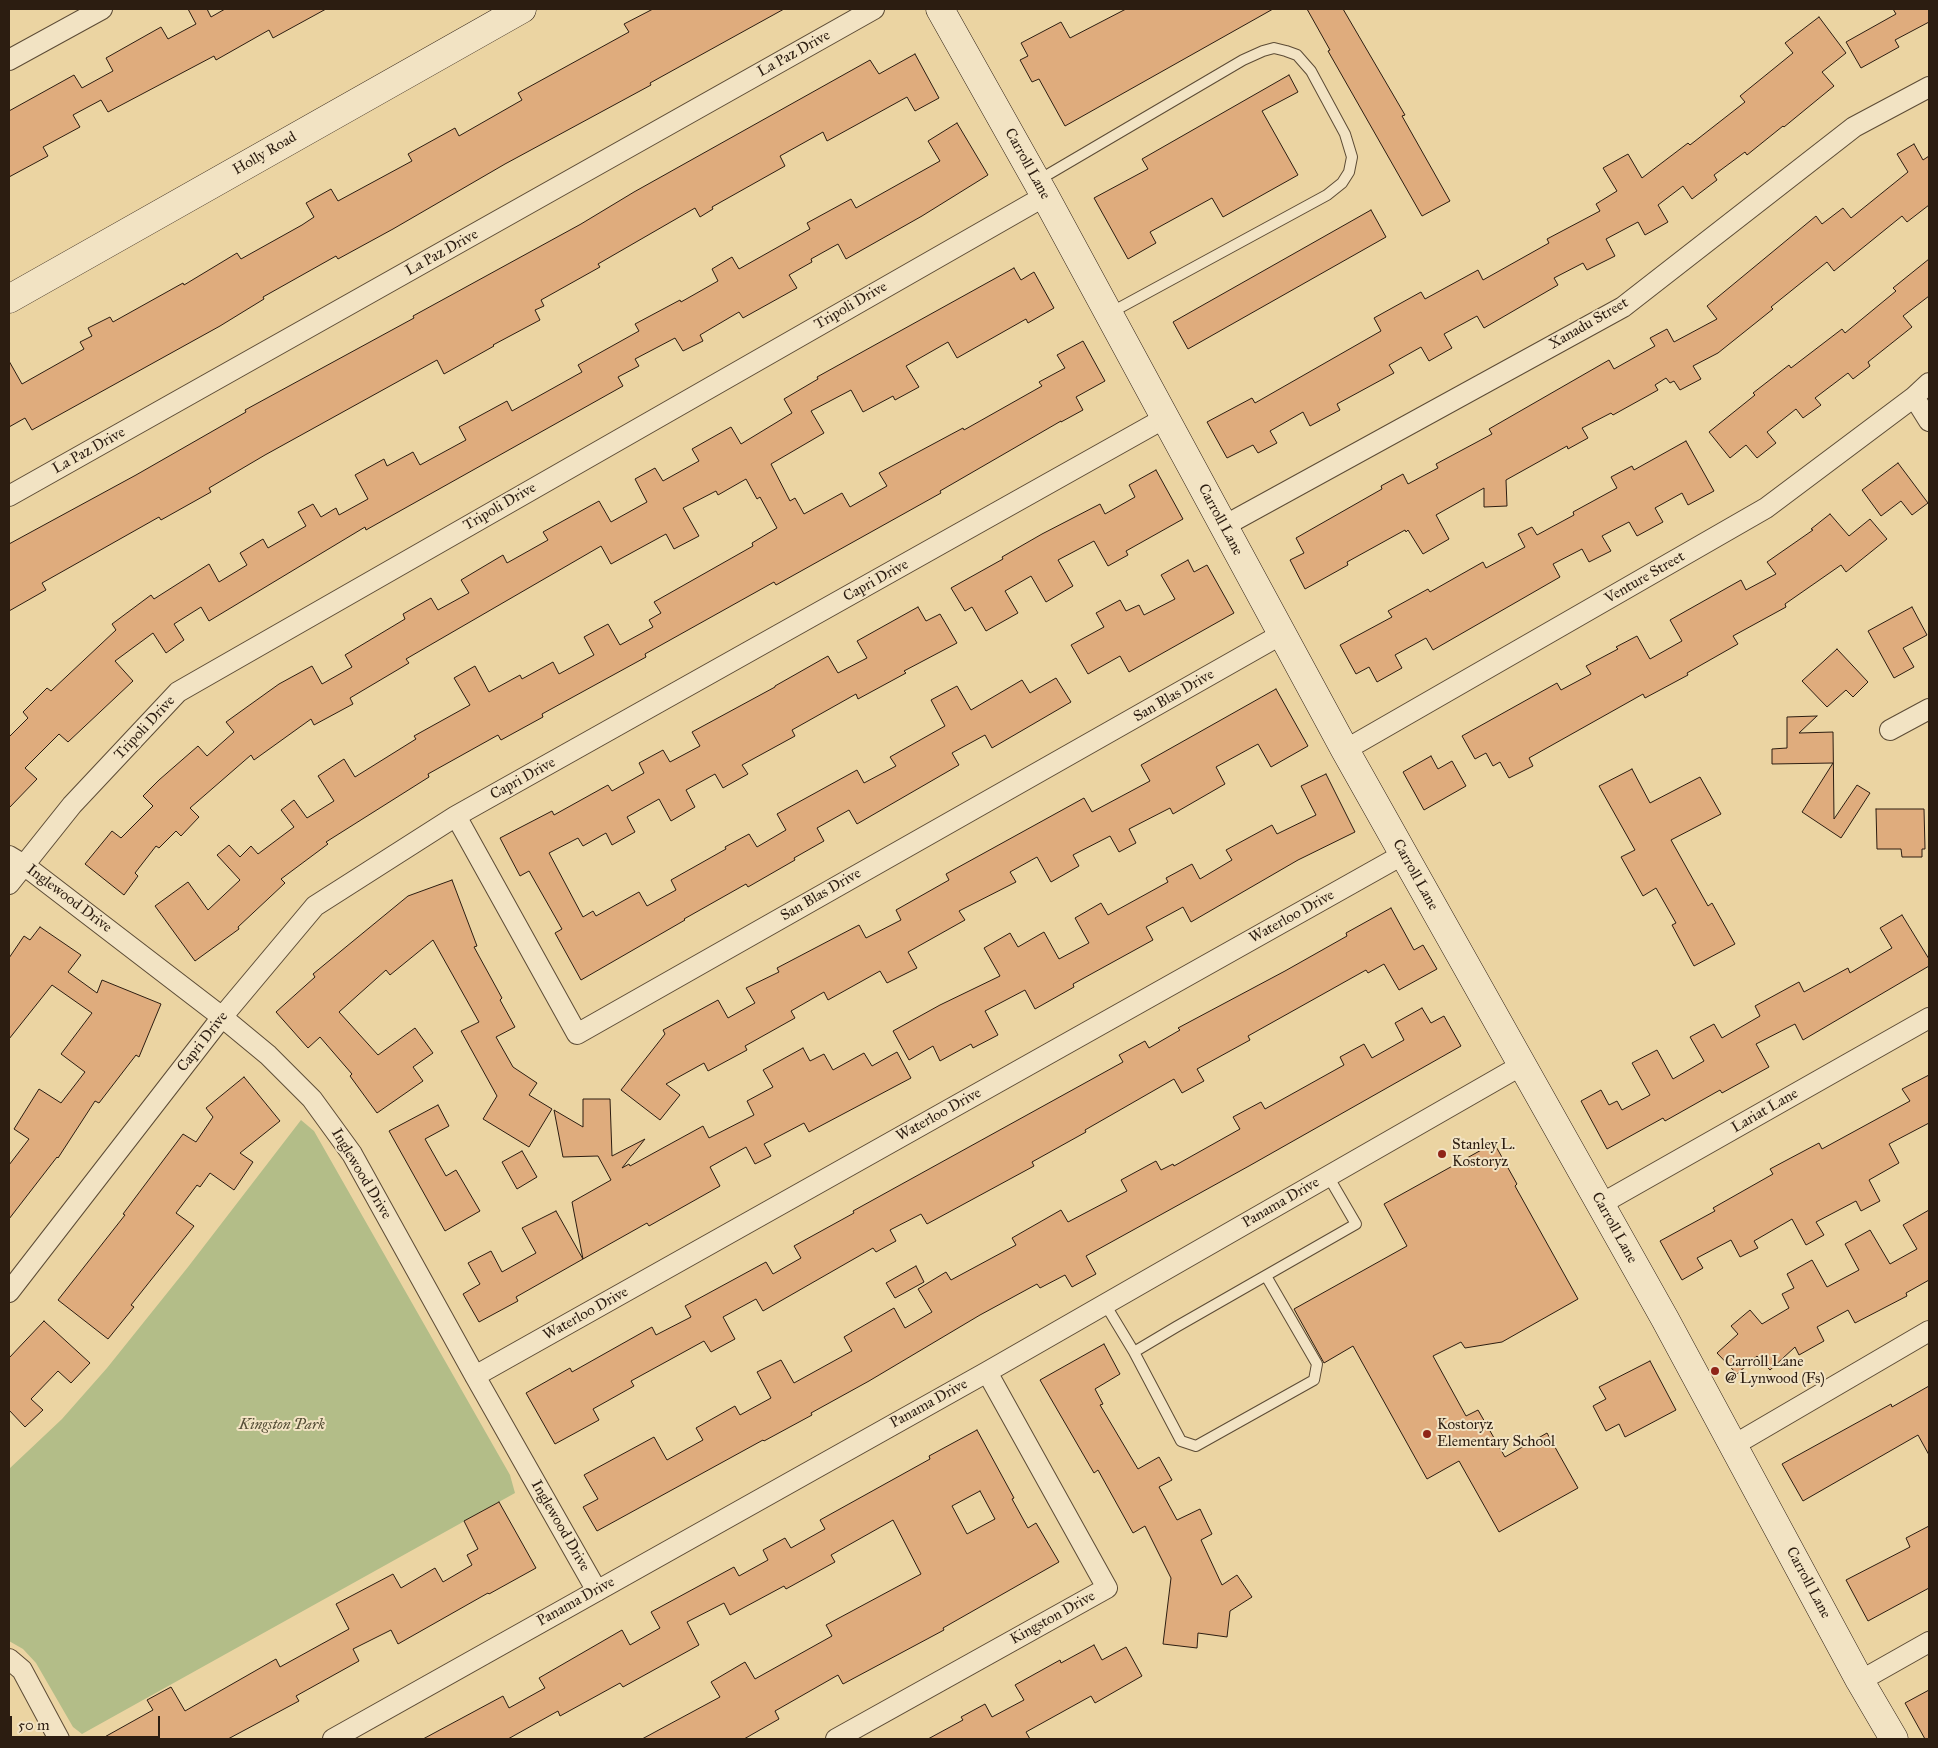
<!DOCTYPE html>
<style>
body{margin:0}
#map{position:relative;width:1938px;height:1748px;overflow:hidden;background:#ebd4a2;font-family:"IM FELL Great Primer",serif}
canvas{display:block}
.frame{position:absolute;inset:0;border:10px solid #2c1d11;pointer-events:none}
.scale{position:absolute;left:10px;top:1716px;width:150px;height:22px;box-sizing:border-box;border:2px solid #2c1d11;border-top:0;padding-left:6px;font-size:15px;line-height:18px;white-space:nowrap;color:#2c1d11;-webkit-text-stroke:4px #f2e3c3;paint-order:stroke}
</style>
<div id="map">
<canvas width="1938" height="1748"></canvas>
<div class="frame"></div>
<div class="scale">50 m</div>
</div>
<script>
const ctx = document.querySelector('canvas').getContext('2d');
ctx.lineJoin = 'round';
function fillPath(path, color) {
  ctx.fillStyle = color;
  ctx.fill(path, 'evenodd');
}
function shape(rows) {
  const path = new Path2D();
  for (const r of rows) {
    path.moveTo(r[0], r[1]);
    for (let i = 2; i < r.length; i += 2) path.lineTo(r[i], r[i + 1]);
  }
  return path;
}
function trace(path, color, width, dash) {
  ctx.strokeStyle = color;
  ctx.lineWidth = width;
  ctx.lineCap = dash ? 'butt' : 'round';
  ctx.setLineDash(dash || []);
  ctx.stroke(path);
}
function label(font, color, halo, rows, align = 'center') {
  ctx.font = font + ' "IM FELL Great Primer",serif';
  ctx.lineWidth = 4;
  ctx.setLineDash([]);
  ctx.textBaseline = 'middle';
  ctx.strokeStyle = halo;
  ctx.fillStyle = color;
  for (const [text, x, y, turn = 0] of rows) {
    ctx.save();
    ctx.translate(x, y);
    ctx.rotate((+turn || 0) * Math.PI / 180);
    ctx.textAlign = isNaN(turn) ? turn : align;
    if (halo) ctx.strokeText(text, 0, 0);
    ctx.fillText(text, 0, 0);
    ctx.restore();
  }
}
fillPath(shape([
 [301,1120,314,1131,510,1475,515,1493,82,1734,73,1727,36,1663,23,1649,9,1641,9,1469,62,1419,107,1368,188,1267]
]), '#b3bd88');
const building = shape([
 [188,9,207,9,211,17,225,9,326,9,273,38,269,30,216,60,214,56,108,112,101,100,73,115,80,127,43,147,48,156,9,177,9,111,74,75,82,88,113,71,106,58,161,27,168,39,196,24,188,9],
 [653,9,784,9,650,83,651,85,505,164,393,229,338,259,336,256,263,297,264,299,220,326,32,430,25,418,9,427,9,361,22,384,84,349,80,342,92,336,88,328,110,317,113,322,183,283,184,285,237,253,241,259,302,225,314,217,306,203,331,189,338,201,412,161,408,154,455,128,459,136,522,100,518,93,629,32,624,24,653,9],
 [1126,9,1273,9,1065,126,1039,79,1032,82,1020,60,1028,56,1021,43,1061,22,1070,38,1126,9],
 [1307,9,1343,9,1405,115,1402,116,1450,201,1422,216,1328,51,1330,50,1307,9],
 [1893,9,1929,9,1929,22,1895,40,1899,47,1861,68,1846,42,1896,14,1893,9],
 [1819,17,1846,53,1822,72,1834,86,1784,127,1783,126,1747,155,1745,152,1714,175,1717,180,1692,199,1683,186,1658,205,1668,222,1645,235,1638,222,1606,239,1615,256,1587,270,1583,263,1554,278,1558,285,1484,328,1477,316,1444,334,1452,348,1429,361,1421,347,1389,365,1394,373,1337,404,1340,410,1310,426,1303,412,1270,431,1277,443,1258,453,1253,445,1227,458,1207,422,1252,398,1255,403,1381,331,1374,318,1421,292,1425,299,1478,270,1483,280,1549,243,1547,239,1600,211,1596,204,1617,191,1603,168,1628,154,1642,178,1688,143,1690,145,1745,102,1740,96,1793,53,1785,43,1819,17],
 [915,54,939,98,915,111,907,97,827,141,823,132,780,156,785,166,712,207,713,209,700,217,695,208,598,264,600,267,541,300,544,306,535,310,540,320,493,345,494,346,444,374,437,360,265,455,209,488,211,492,161,520,159,517,42,583,46,590,9,611,9,544,136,475,246,412,245,410,414,318,413,316,581,224,634,192,870,60,879,74,915,54],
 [1289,75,1298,92,1262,111,1298,175,1223,217,1212,198,1150,232,1156,243,1128,259,1094,198,1148,169,1142,159,1289,75],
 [957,123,988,175,922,216,846,259,838,244,811,259,812,262,789,275,797,288,743,318,739,312,700,335,703,341,683,351,675,338,635,359,639,366,618,377,623,386,366,530,365,527,209,621,201,607,174,624,184,640,166,653,153,633,115,661,133,681,68,742,59,734,25,768,37,779,9,808,9,737,28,718,23,712,47,688,51,691,116,630,112,624,151,595,154,599,209,564,219,582,247,565,240,553,263,539,268,548,306,526,298,512,313,504,321,517,336,508,339,515,368,499,355,475,384,459,387,466,413,452,420,465,466,440,459,427,507,401,512,411,582,372,578,365,639,331,635,324,680,300,681,302,718,281,712,269,732,257,739,269,810,229,807,223,851,199,856,208,940,161,928,141,957,123],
 [1914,144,1923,160,1929,156,1929,205,1907,222,1902,216,1834,271,1827,262,1771,307,1773,309,1718,353,1693,366,1701,379,1680,390,1674,381,1670,383,1666,378,1655,385,1658,390,1613,415,1611,413,1582,428,1588,438,1568,449,1567,446,1506,480,1507,506,1484,507,1484,488,1436,515,1449,539,1423,554,1408,530,1406,532,1405,530,1347,562,1348,565,1305,589,1290,560,1304,553,1296,538,1382,489,1381,486,1403,474,1408,484,1438,468,1436,464,1492,434,1489,429,1609,360,1614,369,1655,346,1650,338,1667,329,1674,342,1717,319,1707,306,1816,216,1822,224,1843,208,1851,218,1908,172,1897,154,1914,144],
 [1371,210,1386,237,1188,349,1173,322,1371,210],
 [1929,259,1929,296,1903,316,1912,327,1868,362,1870,366,1853,379,1848,373,1815,398,1821,405,1803,418,1796,409,1767,432,1776,443,1757,458,1746,445,1730,458,1709,432,1755,395,1753,393,1789,365,1791,368,1842,329,1845,333,1896,291,1893,288,1929,259],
 [1014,268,1021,280,1034,272,1054,308,1028,323,1026,319,957,358,948,342,906,366,919,387,895,400,893,396,863,412,851,390,811,411,824,433,771,464,790,501,795,498,804,514,842,493,850,507,887,486,879,473,963,428,964,430,1042,386,1039,382,1065,368,1057,355,1083,341,1105,381,1076,397,1083,410,1061,422,1061,421,940,491,941,493,776,585,774,582,645,654,646,657,542,714,543,717,501,740,498,735,428,774,429,777,326,842,328,844,281,879,285,883,238,927,239,929,195,961,155,906,188,882,208,910,240,880,217,855,229,845,240,857,251,846,258,854,294,827,281,810,294,800,307,818,334,801,318,776,344,759,355,777,416,739,414,736,470,705,454,678,475,666,489,692,520,675,522,679,553,662,559,674,594,655,584,637,608,624,620,645,653,627,649,620,661,613,654,602,753,546,752,543,777,528,760,497,757,499,746,479,718,495,716,491,683,508,699,536,674,549,666,534,611,564,601,546,406,659,409,663,350,698,353,704,314,725,311,719,254,760,251,755,190,808,199,817,181,836,176,831,159,848,156,846,135,873,138,876,124,895,85,864,112,831,121,838,153,806,143,796,159,780,198,746,207,756,234,732,226,722,279,684,312,666,322,684,352,667,345,655,405,619,403,614,431,598,438,610,469,593,461,580,503,555,507,563,548,540,543,532,599,501,611,522,647,502,635,479,655,468,663,481,699,461,692,449,731,427,741,444,792,413,784,399,818,379,817,377,1014,268],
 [1686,441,1714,491,1688,505,1682,493,1655,508,1663,522,1637,536,1629,522,1602,536,1611,551,1589,562,1582,549,1553,564,1560,577,1433,650,1426,638,1395,655,1402,668,1377,682,1369,667,1356,674,1340,645,1392,617,1388,611,1428,589,1430,592,1483,562,1486,568,1525,547,1518,534,1532,527,1537,535,1574,515,1573,512,1617,488,1611,477,1632,466,1634,470,1686,441],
 [1898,463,1928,503,1912,515,1901,501,1881,516,1862,490,1898,463],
 [1156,470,1183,519,1126,551,1128,555,1108,566,1094,541,1058,560,1073,586,1046,602,1031,576,1005,591,1018,613,986,631,972,607,965,611,951,588,1003,559,1002,557,1042,534,1100,504,1105,514,1135,497,1129,485,1156,470],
 [1830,514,1849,536,1870,519,1887,539,1846,572,1841,565,1785,604,1786,607,1733,636,1738,644,1687,673,1688,675,1645,698,1643,694,1529,758,1533,766,1509,778,1500,762,1493,766,1486,753,1475,759,1462,736,1557,683,1561,690,1591,674,1586,666,1618,649,1616,647,1637,636,1650,659,1682,641,1670,620,1741,580,1746,590,1776,574,1767,562,1813,530,1811,529,1830,514],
 [1188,560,1194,572,1207,565,1234,613,1129,672,1120,656,1088,674,1071,645,1104,627,1096,613,1120,600,1126,611,1139,605,1144,615,1175,599,1161,575,1188,560],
 [918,607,926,621,940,614,957,643,904,671,906,673,858,699,856,694,792,730,795,736,742,765,748,774,723,788,715,774,686,790,695,807,671,821,659,799,627,817,635,832,612,845,606,833,583,846,578,838,549,853,583,917,593,911,596,916,639,892,647,906,676,890,671,880,726,849,725,847,749,834,757,847,786,830,777,814,857,770,864,783,896,766,890,757,945,726,931,700,957,686,971,710,1022,680,1030,693,1056,678,1071,702,992,748,985,735,952,753,959,765,857,824,849,810,817,828,824,841,794,858,795,860,748,887,746,884,684,919,685,920,581,980,555,933,562,929,529,871,520,876,500,838,552,811,554,815,608,785,612,791,644,773,639,763,663,750,670,762,700,746,692,732,775,687,775,686,828,656,838,673,867,658,857,641,918,607],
 [1912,607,1927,635,1903,648,1914,667,1894,678,1868,631,1912,607],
 [1837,649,1868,682,1853,697,1846,690,1827,707,1802,681,1837,649],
 [1276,689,1308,746,1271,767,1258,744,1216,767,1225,784,1173,814,1170,808,1129,829,1136,843,1119,852,1110,836,1073,855,1079,866,1051,882,1037,857,1010,872,1016,882,959,911,965,920,908,952,917,968,887,983,880,971,828,1000,824,992,791,1011,795,1018,745,1046,747,1050,708,1071,704,1063,666,1084,680,1095,660,1120,621,1090,665,1034,663,1030,718,1000,728,1018,755,1003,746,988,779,972,777,968,859,925,866,938,901,920,896,910,949,880,946,874,1084,798,1092,812,1150,781,1141,765,1276,689],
 [1817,716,1799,733,1833,732,1834,819,1857,785,1870,793,1841,838,1802,812,1833,763,1772,764,1772,749,1787,748,1787,717,1817,716],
 [1431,756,1438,769,1452,761,1466,786,1424,810,1403,772,1431,756],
 [1632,769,1650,803,1700,777,1721,814,1671,840,1708,906,1712,903,1735,944,1694,966,1672,925,1676,923,1656,888,1643,896,1621,857,1635,850,1599,786,1632,769],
 [1326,774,1355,832,1298,860,1191,922,1183,907,1146,927,1153,940,1073,984,1074,987,1035,1009,1025,990,985,1011,998,1035,973,1048,971,1044,940,1061,933,1046,909,1060,893,1031,940,1005,1000,976,984,948,1010,933,1018,947,1044,932,1059,959,1089,943,1075,918,1101,903,1108,915,1168,882,1166,878,1192,864,1200,879,1232,860,1226,850,1272,825,1277,834,1316,815,1301,786,1326,774],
 [1876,809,1924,809,1925,849,1922,849,1922,857,1902,857,1901,849,1877,849,1876,809],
 [452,880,477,946,474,947,502,998,500,1000,515,1027,496,1037,513,1067,537,1083,529,1095,552,1109,529,1147,483,1119,497,1096,461,1031,479,1022,433,940,390,975,386,970,339,1012,378,1055,415,1028,433,1053,413,1067,423,1081,377,1113,350,1076,352,1074,320,1037,308,1048,276,1012,315,977,313,974,408,896,452,880],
 [1391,908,1414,950,1423,945,1437,969,1399,990,1384,964,1368,973,1366,970,1248,1036,1250,1040,1197,1069,1204,1081,1182,1093,1174,1079,1085,1130,1086,1132,1032,1162,1034,1166,927,1224,921,1214,890,1230,896,1241,876,1252,873,1248,763,1311,756,1299,723,1317,735,1339,711,1352,704,1341,631,1381,634,1386,593,1409,599,1420,555,1444,526,1393,570,1368,572,1372,652,1327,656,1335,691,1317,685,1306,766,1262,773,1274,801,1258,794,1246,854,1213,853,1211,1123,1062,1119,1055,1145,1041,1149,1048,1180,1030,1178,1028,1285,971,1347,936,1346,933,1391,908],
 [1902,915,1929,959,1929,966,1803,1040,1795,1024,1756,1044,1769,1067,1722,1093,1720,1090,1665,1121,1663,1118,1607,1149,1581,1101,1601,1090,1609,1105,1617,1101,1622,1110,1650,1095,1632,1063,1657,1050,1673,1079,1704,1061,1690,1037,1714,1024,1722,1038,1760,1016,1755,1006,1799,982,1804,992,1848,968,1850,973,1892,948,1880,928,1902,915],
 [40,927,81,955,68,972,97,993,102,980,161,1004,139,1057,136,1055,99,1103,95,1101,58,1158,57,1157,9,1219,9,1165,29,1139,14,1129,39,1089,61,1103,85,1072,61,1054,92,1013,52,985,9,1039,9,958,24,936,30,940,40,927],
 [1422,1008,1431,1023,1444,1016,1461,1046,1249,1166,1086,1256,1096,1274,1072,1287,1065,1275,1040,1288,1037,1284,980,1315,869,1381,811,1413,812,1415,764,1441,763,1440,597,1531,583,1507,598,1499,584,1475,654,1437,667,1460,703,1440,696,1428,735,1406,740,1415,771,1398,757,1372,781,1360,794,1383,852,1351,844,1337,894,1308,905,1328,932,1312,918,1289,946,1272,951,1280,1016,1245,1012,1238,1061,1210,1068,1222,1127,1191,1121,1180,1156,1161,1161,1170,1173,1164,1174,1166,1240,1129,1233,1117,1261,1102,1265,1109,1344,1065,1340,1057,1364,1044,1372,1058,1404,1040,1395,1023,1422,1008],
 [803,1048,810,1061,824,1054,833,1070,864,1053,872,1066,897,1052,911,1078,809,1132,804,1123,764,1144,771,1156,755,1164,746,1147,710,1167,720,1186,649,1226,647,1223,583,1259,572,1202,611,1180,598,1156,563,1157,554,1110,583,1127,583,1099,610,1099,612,1156,645,1139,622,1168,629,1164,630,1166,703,1126,709,1138,754,1115,747,1101,773,1087,763,1070,803,1048],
 [1929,1075,1929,1123,1889,1144,1899,1163,1869,1180,1880,1201,1861,1211,1856,1201,1816,1222,1824,1235,1806,1245,1792,1219,1754,1241,1758,1248,1740,1257,1731,1240,1697,1258,1703,1268,1682,1280,1660,1241,1715,1211,1713,1208,1773,1174,1770,1169,1819,1143,1822,1149,1910,1101,1902,1089,1929,1075],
 [244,1077,280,1121,240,1153,253,1162,234,1190,210,1173,200,1187,197,1185,176,1213,194,1226,131,1305,134,1307,108,1339,58,1300,125,1215,123,1214,183,1134,196,1142,213,1117,206,1108,244,1077],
 [438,1105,449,1126,425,1139,446,1176,456,1170,480,1211,445,1231,389,1131,438,1105],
 [1494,1143,1517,1184,1515,1186,1578,1299,1502,1342,1465,1348,1461,1342,1433,1356,1466,1416,1478,1410,1505,1457,1547,1433,1578,1488,1499,1532,1459,1461,1427,1479,1353,1346,1324,1363,1294,1309,1407,1246,1384,1204,1494,1143],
 [522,1151,537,1177,517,1189,502,1162,522,1151],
 [1929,1210,1929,1280,1906,1293,1907,1296,1855,1323,1848,1310,1817,1327,1824,1341,1799,1355,1795,1347,1770,1370,1757,1356,1737,1374,1717,1353,1738,1334,1731,1326,1750,1310,1762,1324,1789,1308,1782,1294,1794,1288,1787,1274,1812,1260,1827,1287,1859,1270,1845,1244,1870,1230,1890,1264,1917,1249,1903,1225,1929,1210],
 [556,1211,583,1259,516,1297,518,1301,479,1322,463,1294,480,1284,468,1263,491,1251,502,1272,536,1253,522,1228,556,1211],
 [916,1266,924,1282,895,1298,886,1283,916,1266],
 [44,1321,90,1363,71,1383,58,1371,31,1399,43,1410,25,1427,9,1410,9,1358,44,1321],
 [1104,1344,1120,1374,1095,1389,1103,1404,1100,1405,1138,1469,1159,1457,1172,1480,1159,1487,1177,1520,1200,1509,1212,1534,1201,1540,1222,1585,1237,1575,1252,1597,1230,1611,1227,1637,1198,1633,1197,1648,1163,1644,1171,1578,1145,1526,1133,1533,1098,1470,1094,1473,1040,1380,1104,1344],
 [1650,1361,1676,1410,1625,1437,1619,1424,1606,1431,1593,1406,1606,1399,1599,1387,1650,1361],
 [1929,1386,1929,1455,1918,1435,1803,1501,1782,1464,1891,1404,1892,1407,1929,1386],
 [977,1430,1014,1498,1012,1499,1028,1528,1036,1523,1059,1562,943,1628,944,1630,843,1684,838,1675,775,1711,779,1719,744,1739,642,1739,720,1697,711,1682,745,1662,755,1679,832,1636,826,1625,921,1574,893,1520,831,1555,835,1562,786,1589,784,1586,730,1615,724,1603,687,1622,699,1645,623,1687,620,1683,560,1716,558,1711,508,1739,423,1739,503,1696,509,1708,545,1688,539,1678,622,1630,630,1645,660,1628,651,1612,734,1567,739,1576,768,1560,763,1550,785,1538,791,1548,825,1529,820,1520,930,1459,929,1456,977,1430],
 [980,1491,995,1519,967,1534,952,1506,980,1491],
 [499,1502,536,1568,489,1594,488,1593,398,1644,391,1630,353,1649,359,1661,296,1696,299,1701,228,1739,101,1739,153,1710,147,1700,171,1687,185,1711,276,1659,280,1667,349,1629,336,1604,393,1574,401,1588,435,1568,443,1582,472,1565,467,1555,478,1549,464,1521,499,1502],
 [1929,1526,1929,1588,1868,1621,1846,1580,1910,1547,1906,1538,1929,1526],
 [1094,1645,1102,1660,1126,1647,1142,1676,1095,1703,1091,1696,1026,1732,1030,1739,928,1739,963,1720,961,1717,985,1704,992,1717,1024,1700,1015,1685,1060,1660,1061,1663,1094,1645],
 [1929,1690,1929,1739,1925,1739,1905,1703,1929,1690]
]);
fillPath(building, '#dfac7d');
trace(building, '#2c1d11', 1);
const lane = shape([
 [1037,181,1243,60,1263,51,1274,48,1286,51,1297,55,1311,71,1345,134,1352,157,1349,172,1342,183,1327,195,1110,313],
 [1105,1304,1134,1352,1176,1327,1356,1224,1328,1176],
 [1134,1352,1181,1441,1196,1446,1314,1380,1317,1364,1266,1276]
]);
const street = shape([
 [9,60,102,9],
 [1914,397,1929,421],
 [9,496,874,9],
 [1224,526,1623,307,1854,127,1929,87],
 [1890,730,1929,709],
 [1345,750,1766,508,1914,397,1929,383],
 [456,816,577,1034,1282,634],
 [9,856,24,865,222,1017,268,1055,312,1099,352,1154,475,1376,597,1591],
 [9,884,72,805,178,692,1045,196],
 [1601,1204,1929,1018],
 [9,1292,222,1017,315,906,456,816,1165,418],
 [475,1376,1404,854],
 [1734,1445,1929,1331],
 [9,1659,22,1670,59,1739],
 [1860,1681,1929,1642],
 [333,1739,987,1372,1522,1065],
 [836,1739,1107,1588,987,1372]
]);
const secondary = shape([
 [940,9,1045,196,1345,750,1665,1319,1860,1681,1894,1739],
 [9,299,522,9]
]);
trace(lane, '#5c4b35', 12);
trace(street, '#5c4b35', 22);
trace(secondary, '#2c1d11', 29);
trace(lane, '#f2e3c3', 10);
trace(street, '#f2e3c3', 20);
trace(secondary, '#f2e3c3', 28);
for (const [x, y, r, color] of [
 [1442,1154,5,"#8f2418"],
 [1715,1371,5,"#8f2418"],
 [1427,1434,5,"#8f2418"]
]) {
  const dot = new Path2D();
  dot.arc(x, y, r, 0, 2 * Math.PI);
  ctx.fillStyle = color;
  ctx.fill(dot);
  trace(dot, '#f2e3c3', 2);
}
label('15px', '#2c1d11', '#f2e3c3', [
 ["La Paz Drive",794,54,-29],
 ["Holly Road",265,154,-30],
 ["Carroll Lane",1027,164,61],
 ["La Paz Drive",442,253,-29],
 ["Tripoli Drive",851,306,-30],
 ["Xanadu Street",1589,324,-30],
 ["La Paz Drive",89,451,-29],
 ["Tripoli Drive",500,507,-30],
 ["Carroll Lane",1220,520,62],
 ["Venture Street",1645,578,-30],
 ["Capri Drive",876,581,-29],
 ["San Blas Drive",1174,696,-30],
 ["Tripoli Drive",145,728,-47],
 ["Capri Drive",523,779,-29],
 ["Carroll Lane",1415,875,61],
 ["San Blas Drive",821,895,-30],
 ["Inglewood Drive",69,899,37],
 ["Waterloo Drive",1292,917,-29],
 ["Capri Drive",203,1042,-52],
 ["Lariat Lane",1765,1111,-30],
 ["Waterloo Drive",939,1115,-29],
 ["Inglewood Drive",361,1174,59],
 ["Panama Drive",1281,1203,-30],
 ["Carroll Lane",1614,1228,61],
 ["Waterloo Drive",586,1314,-29],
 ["Panama Drive",929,1404,-29],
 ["Inglewood Drive",560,1526,60],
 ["Carroll Lane",1808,1583,62],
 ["Panama Drive",576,1602,-29],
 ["Kingston Drive",1053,1618,-29]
]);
label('15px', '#2c1d11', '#f2e3c3', [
 ["Stanley L.",1452,1145],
 ["Kostoryz",1452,1162],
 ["Carroll Lane",1725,1362],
 ["@ Lynwood (Fs)",1725,1379],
 ["Kostoryz",1437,1425],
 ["Elementary School",1437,1442]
], 'left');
label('italic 15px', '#544d35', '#f2e3c3', [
 ["Kingston Park",282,1425]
]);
</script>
